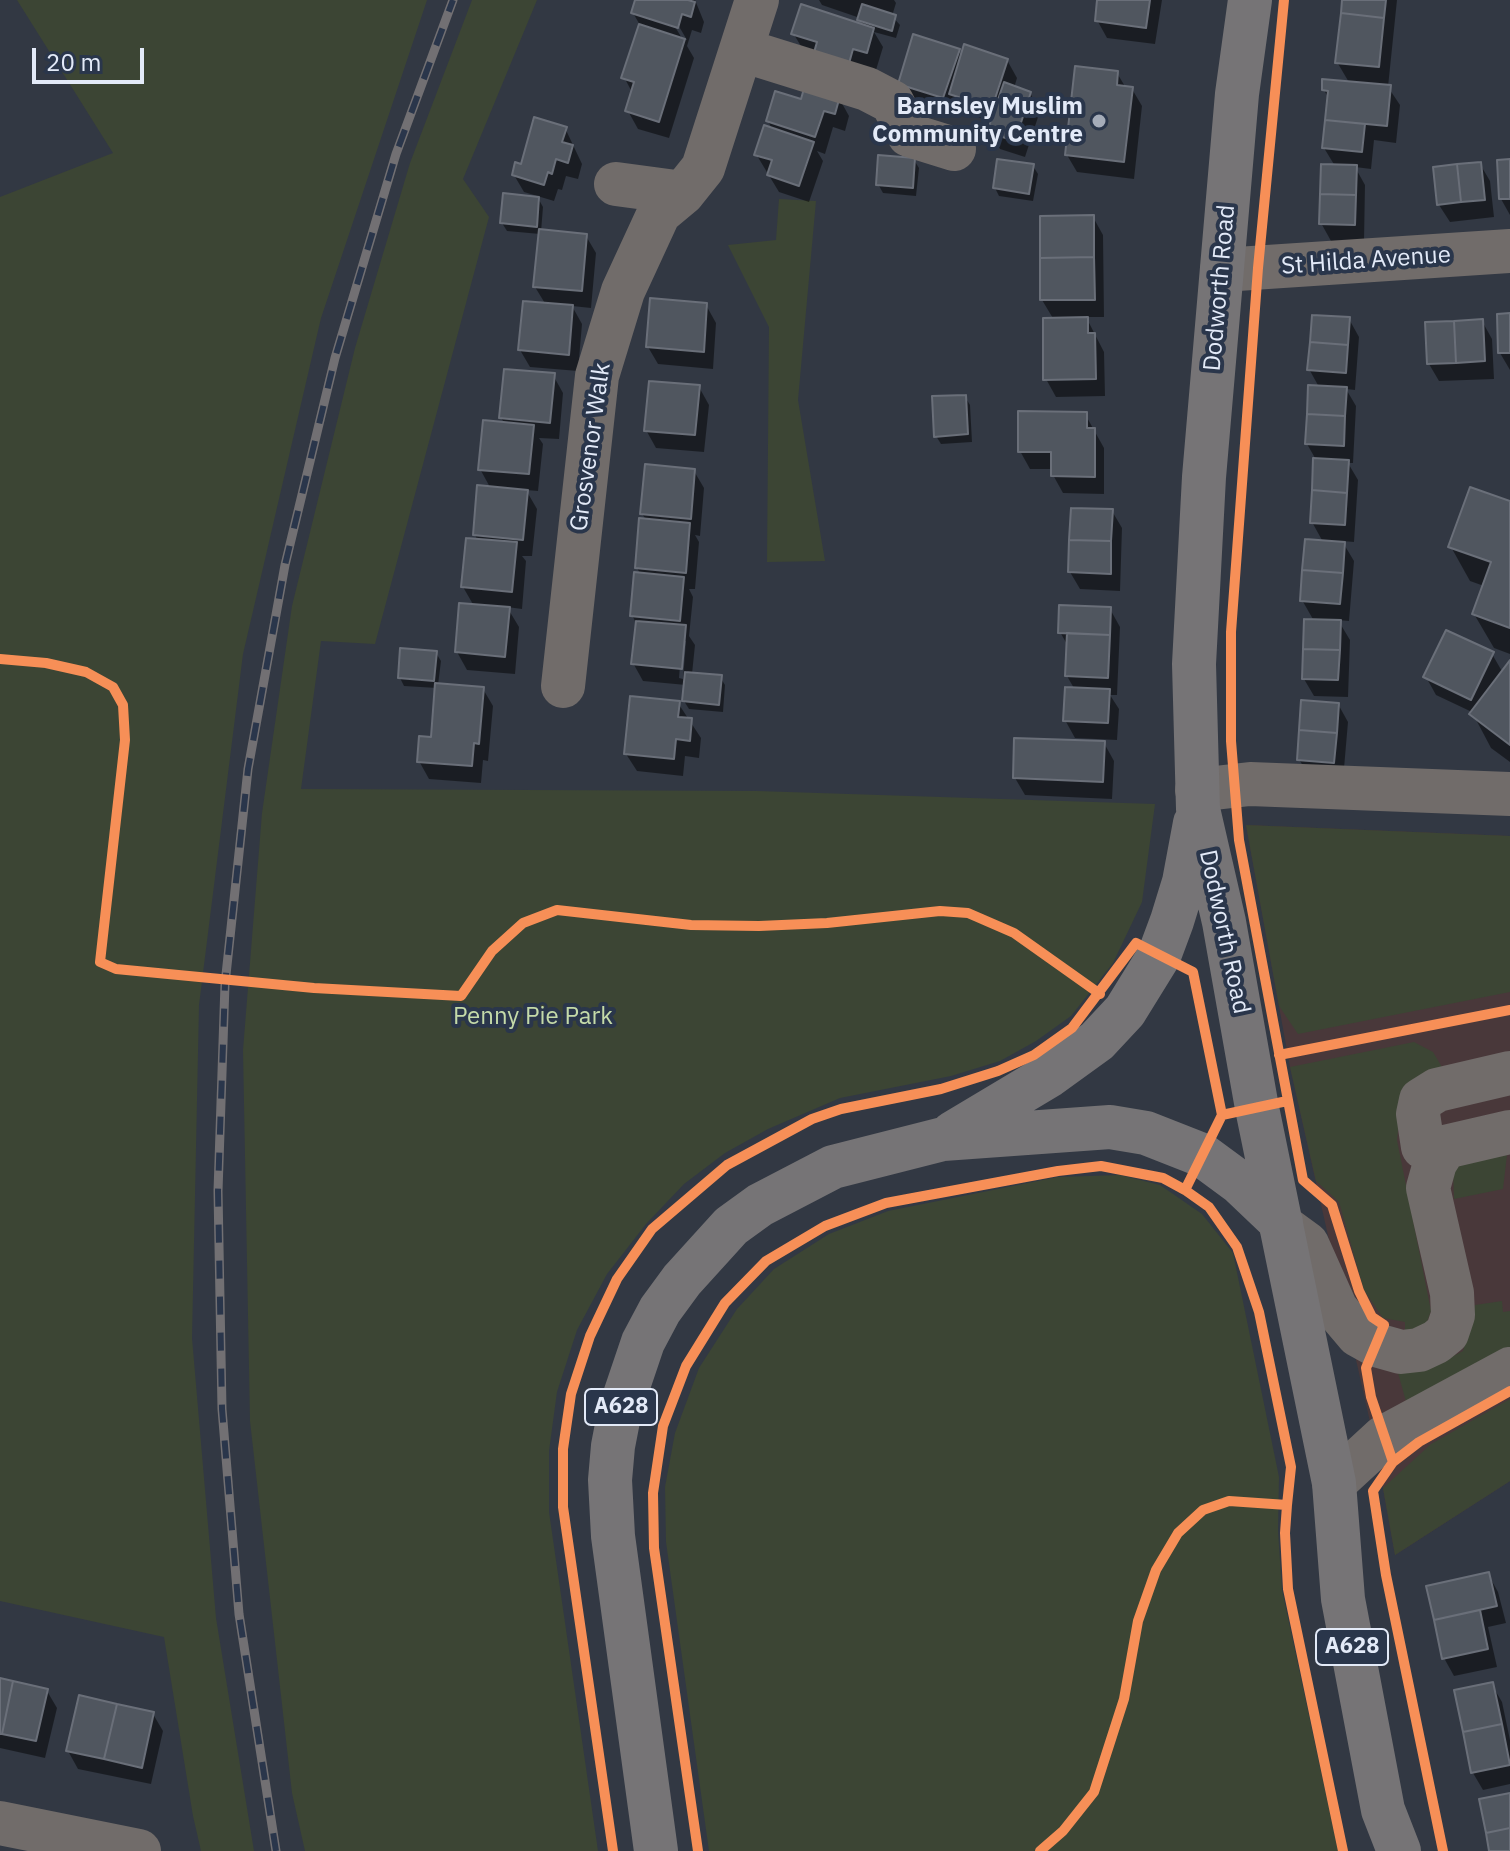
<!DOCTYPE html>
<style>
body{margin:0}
#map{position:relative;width:1510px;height:1851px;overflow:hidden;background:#323843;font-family:"IBM Plex Sans",sans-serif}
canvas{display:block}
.scale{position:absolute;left:32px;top:48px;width:112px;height:36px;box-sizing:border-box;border:4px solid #e3eaf8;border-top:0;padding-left:10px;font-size:24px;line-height:28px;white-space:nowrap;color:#e3eaf8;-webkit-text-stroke:6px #2a364b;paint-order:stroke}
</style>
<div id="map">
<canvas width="1510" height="1851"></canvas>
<div class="scale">20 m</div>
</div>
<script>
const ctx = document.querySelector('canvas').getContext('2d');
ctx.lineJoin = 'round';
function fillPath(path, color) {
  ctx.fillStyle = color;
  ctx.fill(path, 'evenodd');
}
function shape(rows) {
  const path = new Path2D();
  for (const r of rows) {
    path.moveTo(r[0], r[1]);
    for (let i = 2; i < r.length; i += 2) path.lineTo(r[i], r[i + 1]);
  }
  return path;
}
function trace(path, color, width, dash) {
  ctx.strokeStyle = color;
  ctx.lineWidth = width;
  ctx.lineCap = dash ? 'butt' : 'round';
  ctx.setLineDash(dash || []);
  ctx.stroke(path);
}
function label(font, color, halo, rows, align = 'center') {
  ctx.font = font + ' "IBM Plex Sans",sans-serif';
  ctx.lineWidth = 8;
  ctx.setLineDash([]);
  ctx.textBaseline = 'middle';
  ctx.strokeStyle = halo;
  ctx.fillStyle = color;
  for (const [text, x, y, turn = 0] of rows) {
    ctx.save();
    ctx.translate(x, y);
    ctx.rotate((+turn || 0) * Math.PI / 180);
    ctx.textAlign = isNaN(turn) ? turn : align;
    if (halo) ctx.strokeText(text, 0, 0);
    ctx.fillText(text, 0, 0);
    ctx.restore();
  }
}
fillPath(shape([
 [1246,825,1510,836,1510,1481,1395,1555,1375,1444,1290,1067]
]), '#49383a');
fillPath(shape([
 [17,0,427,0,321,318,243,654,199,1005,192,1338,216,1618,254,1851,201,1851,193,1816,164,1637,0,1601,0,197,113,153],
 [472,0,537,0,463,179,489,217,375,644,321,641,301,789,757,791,1155,804,1142,902,1113,963,1071,1016,1036,1041,1000,1061,951,1076,840,1098,768,1129,725,1153,684,1184,646,1224,607,1274,577,1330,557,1392,549,1451,549,1512,598,1851,305,1851,292,1793,250,1421,243,1050,262,813,292,606,355,348,410,163],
 [779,199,816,201,798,400,825,561,767,562,769,327,728,245,776,240],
 [1246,825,1510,836,1510,992,1298,1034,1279,1006],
 [1414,1042,1433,1052,1442,1067,1400,1112,1397,1140,1431,1311,1424,1330,1405,1334,1405,1322,1383,1318,1364,1290,1339,1202,1316,1181,1290,1067],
 [1507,1155,1503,1189,1454,1199,1453,1169,1464,1161],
 [1120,1175,1160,1185,1202,1214,1233,1253,1279,1477,1278,1531,1282,1590,1338,1851,709,1851,666,1542,665,1487,675,1433,699,1368,737,1309,774,1269,829,1234,888,1211,1058,1177],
 [1502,1301,1503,1312,1510,1311,1510,1347,1502,1356,1407,1405,1398,1373,1432,1367,1463,1351,1475,1305],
 [1510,1399,1510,1481,1395,1555,1383,1488,1431,1444]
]), '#3c4534');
fillPath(shape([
 [637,0,695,0,704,22,701,33,692,30,687,46,694,58,669,138,638,129,628,111,633,94,624,77,640,25,633,13],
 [674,18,687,40,683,40,671,20],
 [819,0,894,0,896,3,892,16,900,25,896,38,874,32,883,47,876,70,804,51,793,33,863,26,860,18,822,5],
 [1099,0,1162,0,1155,44,1107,38,1097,20],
 [1344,0,1397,0,1388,87,1400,105,1396,143,1374,140,1371,169,1355,167,1365,185,1364,242,1331,241,1321,223,1335,166,1324,148,1329,99,1324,90,1350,84,1337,62],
 [958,50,962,57,1007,60,1017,78,1014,88,1030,93,1040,111,1025,157,1000,149,989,131,993,122,961,112,957,104,953,115,910,101,900,83],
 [1117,73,1126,88,1132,89,1142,106,1134,179,1077,172,1067,155],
 [839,98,849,116,845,131,833,127,825,154,817,151,823,161,809,202,779,192,756,154,773,131,768,121,802,102],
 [565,128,582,164,578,179,566,176,562,190,558,189,554,201,524,192,514,175],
 [914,160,919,168,916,196,883,193,878,184],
 [1510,161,1510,215,1501,199],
 [1480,164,1490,181,1494,217,1450,222,1439,205],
 [1033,166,1038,174,1033,201,999,196,995,188],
 [538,198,543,207,541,232,586,236,596,253,591,308,572,306,582,324,578,371,530,367,520,350,546,305,535,287,540,234,507,231,502,223],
 [1093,217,1103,235,1104,317,1086,317,1104,352,1105,396,1056,397,1046,379,1054,320,1042,300],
 [706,305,716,323,713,369,658,364,648,347],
 [1510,315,1510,370,1500,353],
 [1349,319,1359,337,1355,390,1346,389,1356,406,1353,463,1348,463,1358,480,1354,542,1342,541,1354,561,1349,621,1338,620,1350,640,1348,697,1314,696,1304,679,1314,621,1302,600,1323,542,1312,522,1315,458,1307,444,1319,387,1309,369],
 [1482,321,1492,339,1494,379,1439,381,1429,364],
 [553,375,563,393,559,439,539,438,543,444,538,491,526,490,537,509,532,556,522,556,526,561,522,609,507,607,519,627,515,674,467,670,457,652,474,606,463,587,478,541,475,535,491,489,480,469,505,424,501,418],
 [699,387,709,405,704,452,656,448,646,430],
 [965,397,970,405,972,442,941,444,936,436],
 [1085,414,1104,448,1104,494,1063,493,1053,475,1053,469,1030,469,1020,451],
 [694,471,704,488,700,536,695,535,699,542,695,589,689,589,693,597,689,636,695,645,692,674,720,677,725,685,723,712,689,709,684,701,686,685,643,681,633,663,637,625,632,615,641,575,637,568,647,521,642,514],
 [682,641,686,641,683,679,679,678],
 [1510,504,1510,654,1494,648,1474,614,1484,586,1470,581,1451,547],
 [1112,511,1122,528,1120,591,1080,589,1070,572],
 [1110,609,1120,627,1117,695,1110,695,1119,709,1117,740,1075,738,1065,720,1075,690,1067,676,1068,646,1060,632],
 [436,653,441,661,438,685,483,689,493,706,488,761,483,760,481,783,429,779,419,761,433,740,437,688,404,686,400,678],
 [1492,654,1503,673,1510,663,1510,762,1491,748,1472,712,1436,695,1426,677],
 [678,703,701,738,699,758,685,756,683,776,637,771,626,754],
 [1338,704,1348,722,1343,780,1309,777,1299,759],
 [1104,743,1114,761,1112,799,1025,795,1015,778],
 [1488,1574,1498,1592,1506,1623,1488,1627,1497,1667,1454,1676,1444,1658,1429,1587],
 [0,1680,47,1691,57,1708,45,1758,0,1748],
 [1492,1685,1502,1702,1510,1740,1510,1784,1483,1790,1473,1773,1457,1692],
 [153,1714,163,1731,151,1784,78,1769,68,1751]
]), '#0007');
const building = shape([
 [635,0,688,0,695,2,691,17,682,14,678,28,631,13,635,0],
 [1097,0,1150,0,1146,28,1095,21,1097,0],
 [1342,0,1386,0,1384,18,1341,13,1342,0],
 [801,4,874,28,867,53,853,49,848,67,813,56,817,42,791,34,801,4],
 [862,4,896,15,892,31,857,20,862,4],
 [1341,13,1384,18,1379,67,1335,63,1341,13],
 [639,24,685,39,659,122,625,111,634,82,621,78,639,24],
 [913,34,960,49,943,98,898,84,913,34],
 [964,44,1008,59,992,108,949,94,964,44],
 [1075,66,1118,71,1117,85,1133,87,1124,162,1065,155,1075,66],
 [1322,79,1391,85,1387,126,1325,120,1328,91,1322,90,1322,79],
 [1004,82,1031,92,1015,141,987,132,1004,82],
 [805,85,840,96,835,114,824,111,815,137,766,121,775,91,801,99,805,85],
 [534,117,567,127,562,142,573,145,568,163,556,159,552,174,548,172,544,185,512,175,515,162,521,164,534,117],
 [1325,120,1365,124,1362,152,1322,148,1325,120],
 [764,125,814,142,799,186,767,175,772,160,754,155,764,125],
 [878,155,915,158,913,188,876,185,878,155],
 [997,159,1034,164,1029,194,993,188,997,159],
 [1510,159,1510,199,1499,199,1497,160,1510,159],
 [1481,162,1485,200,1461,202,1457,164,1481,162],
 [1321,164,1357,165,1356,195,1320,194,1321,164],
 [1457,164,1461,202,1437,205,1433,167,1457,164],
 [503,193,539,197,537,227,500,223,503,193],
 [1320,194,1356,195,1355,225,1319,224,1320,194],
 [1094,215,1094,257,1040,258,1040,216,1094,215],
 [539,229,587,234,582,291,533,287,539,229],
 [1094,257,1095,300,1040,300,1040,258,1094,257],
 [650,298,707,303,704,352,646,347,650,298],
 [523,301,573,305,569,355,518,350,523,301],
 [1510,313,1510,353,1498,353,1497,314,1510,313],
 [1312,315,1350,317,1348,345,1310,342,1312,315],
 [1088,317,1088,333,1095,333,1096,379,1043,380,1043,318,1088,317],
 [1483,319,1485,361,1456,363,1454,321,1483,319],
 [1454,321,1456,363,1427,364,1425,322,1454,321],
 [1310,342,1348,345,1346,373,1307,370,1310,342],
 [504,369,555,373,550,423,499,418,504,369],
 [649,381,700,385,695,435,644,431,649,381],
 [1308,385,1347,387,1345,416,1307,414,1308,385],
 [966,395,968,434,934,437,932,396,966,395],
 [1018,411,1087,412,1087,428,1095,428,1095,477,1051,476,1051,452,1018,452,1018,411],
 [1307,414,1345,416,1344,446,1305,444,1307,414],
 [483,420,534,425,529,474,478,470,483,420],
 [1313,458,1349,460,1347,493,1312,490,1313,458],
 [645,464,695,469,691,519,640,514,645,464],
 [477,485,528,490,523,540,473,535,477,485],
 [1470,487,1510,501,1510,628,1472,614,1491,562,1448,547,1470,487],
 [1312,490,1347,493,1345,525,1310,523,1312,490],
 [1071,508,1113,509,1111,541,1069,540,1071,508],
 [639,518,690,523,686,573,635,568,639,518],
 [466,538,517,542,512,592,461,587,466,538],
 [1305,539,1345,542,1343,573,1302,570,1305,539],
 [1069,540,1111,541,1111,574,1068,572,1069,540],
 [1302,570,1343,573,1340,604,1300,601,1302,570],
 [634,572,684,577,680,621,630,616,634,572],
 [459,603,510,607,505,657,455,652,459,603],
 [1059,605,1111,607,1110,635,1058,633,1059,605],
 [1304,619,1341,620,1340,650,1303,649,1304,619],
 [636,621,686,625,682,669,631,664,636,621],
 [1446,630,1494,652,1471,700,1423,677,1446,630],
 [1067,633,1110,635,1108,678,1065,676,1067,633],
 [400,648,437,651,434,681,398,678,400,648],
 [1303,649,1340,650,1338,680,1302,679,1303,649],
 [1510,660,1510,745,1469,714,1510,660],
 [685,672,722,675,719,705,682,701,685,672],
 [435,683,484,687,479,744,474,743,472,766,417,762,419,736,431,737,435,683],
 [1065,687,1110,689,1108,723,1063,721,1065,687],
 [630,696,680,701,678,717,692,718,690,741,676,739,674,759,624,754,630,696],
 [1301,700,1339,703,1337,733,1299,730,1301,700],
 [1299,730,1337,733,1334,763,1297,760,1299,730],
 [1014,738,1105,741,1103,782,1013,778,1014,738],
 [1489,1572,1497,1606,1434,1620,1426,1586,1489,1572],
 [1480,1610,1488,1649,1442,1659,1434,1620,1480,1610],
 [0,1678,13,1681,2,1734,0,1734,0,1678],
 [13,1681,48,1689,36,1741,2,1734,13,1681],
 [1493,1682,1502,1724,1463,1732,1454,1690,1493,1682],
 [79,1695,117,1704,104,1759,66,1751,79,1695],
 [117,1704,154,1712,142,1768,104,1759,117,1704],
 [1502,1724,1510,1765,1471,1773,1463,1732,1502,1724],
 [1510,1793,1510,1828,1486,1833,1479,1799,1510,1793],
 [1510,1828,1510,1851,1489,1851,1486,1833,1510,1828]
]);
fillPath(building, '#50565f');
trace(building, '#6a6f79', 2);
trace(shape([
 [742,50,867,89,892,102,909,135,954,149],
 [616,184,683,193],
 [1222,270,1510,251],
 [563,686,597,376,623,291,659,213,683,193,703,168,757,0],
 [1197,790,1250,784,1510,794],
 [1423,1147,1418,1114,1421,1100,1437,1090,1510,1073],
 [1281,1225,1307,1244,1336,1309,1358,1335,1376,1345,1401,1352,1419,1350,1436,1342,1447,1333,1453,1315,1452,1293,1428,1188,1435,1163,1445,1147,1510,1132],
 [1334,1483,1384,1437,1510,1369],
 [0,1823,139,1851]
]), '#716c6a', 44);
trace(shape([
 [1250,0,1237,94,1204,477,1194,664,1198,809,1224,922,1257,1108,1334,1483,1343,1599,1383,1810,1399,1851],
 [953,1133,1050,1075,1097,1041,1125,1011,1159,956,1172,921,1184,882,1195,823],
 [656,1851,613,1536,610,1480,613,1446,620,1410,643,1342,660,1310,682,1280,731,1226,760,1205,833,1167,943,1139,1110,1127,1146,1133,1202,1155,1240,1183,1281,1222]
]), '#767476', 44);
const rail = shape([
 [276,1851,239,1614,222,1409,218,1191,225,984,248,769,285,565,335,358,396,154,453,0]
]);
trace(rail, '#727073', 9);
trace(rail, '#2a364b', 6, [18]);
trace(shape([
 [1284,0,1258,268,1231,632,1231,741,1239,840,1303,1180,1332,1205,1359,1291,1372,1317,1384,1325,1366,1368,1371,1397,1393,1462],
 [0,659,46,663,86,672,113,687,123,705,125,740,100,962,116,969,314,988,461,996,492,951,523,923,557,910,691,925,759,926,827,923,940,911,968,913,1014,933,1100,994],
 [1279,1055,1510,1010],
 [1185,1190,1222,1115,1287,1101],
 [1287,1505,1285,1533,1288,1589,1343,1851],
 [613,1851,563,1507,563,1449,571,1394,590,1336,617,1279,652,1229,727,1165,812,1119,841,1109,941,1089,998,1071,1034,1055,1072,1028,1136,943,1193,972,1222,1115],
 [698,1851,654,1548,653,1493,663,1426,686,1366,725,1303,766,1261,825,1226,886,1203,1058,1171,1101,1166,1163,1178,1185,1190,1209,1207,1237,1247,1259,1312,1291,1467,1287,1505,1229,1501,1203,1510,1178,1533,1156,1570,1138,1621,1124,1699,1094,1792,1063,1831,1040,1851],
 [1443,1851,1386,1575,1373,1491,1393,1462,1419,1442,1510,1391]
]), '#f78f57', 10);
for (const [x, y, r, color] of [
 [1099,121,8,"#a5acb9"]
]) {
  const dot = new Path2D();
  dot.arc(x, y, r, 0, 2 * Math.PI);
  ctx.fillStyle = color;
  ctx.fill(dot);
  trace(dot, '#2a364b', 3);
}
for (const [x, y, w] of [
 [621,1407,72],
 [1352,1647,72]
]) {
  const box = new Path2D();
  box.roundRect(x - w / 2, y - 18, w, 36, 6);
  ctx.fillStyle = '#2a364b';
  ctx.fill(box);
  trace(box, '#e3eaf8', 2);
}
label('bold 22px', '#e3eaf8', null, [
 ["A628",621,1407],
 ["A628",1352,1647]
]);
label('bold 24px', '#e3eaf8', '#2a364b', [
 ["Barnsley Muslim",1083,107],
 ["Community Centre",1083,135]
], 'right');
label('24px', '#e3eaf8', '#2a364b', [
 ["St Hilda Avenue",1366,261,-4],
 ["Dodworth Road",1220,288,-85],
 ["Grosvenor Walk",591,447,-82],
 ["Dodworth Road",1224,932,78]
]);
label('24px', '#c4daa9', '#2a364b', [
 ["Penny Pie Park",533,1017]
]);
</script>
